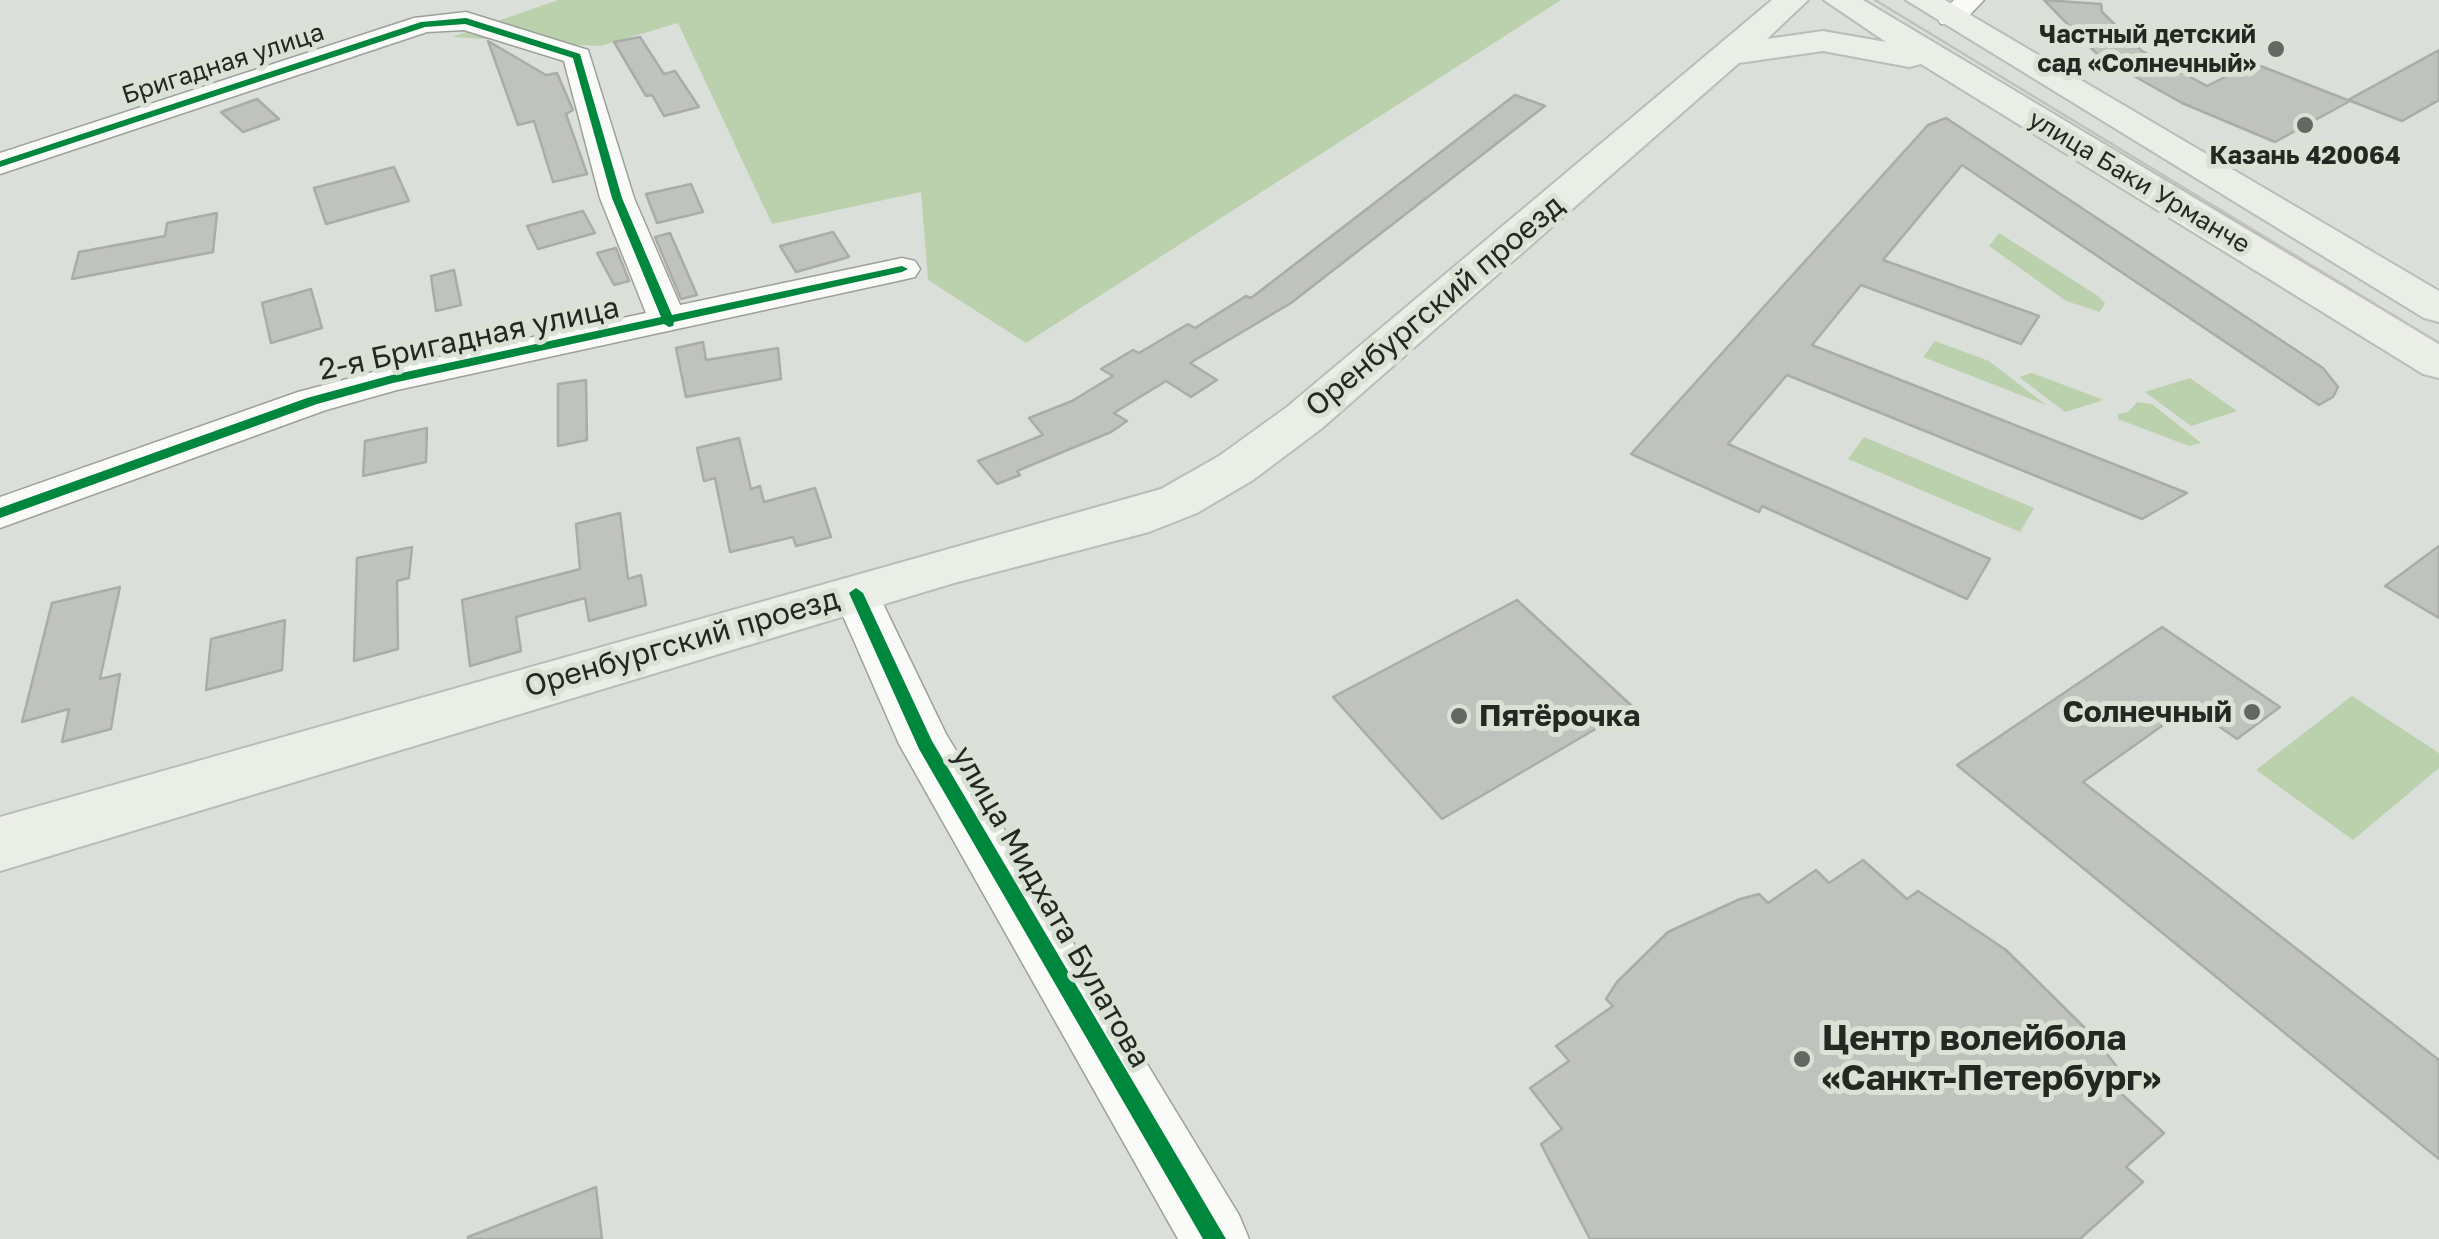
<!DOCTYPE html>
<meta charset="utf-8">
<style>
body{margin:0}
canvas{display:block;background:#dbdfd9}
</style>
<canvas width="2439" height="1239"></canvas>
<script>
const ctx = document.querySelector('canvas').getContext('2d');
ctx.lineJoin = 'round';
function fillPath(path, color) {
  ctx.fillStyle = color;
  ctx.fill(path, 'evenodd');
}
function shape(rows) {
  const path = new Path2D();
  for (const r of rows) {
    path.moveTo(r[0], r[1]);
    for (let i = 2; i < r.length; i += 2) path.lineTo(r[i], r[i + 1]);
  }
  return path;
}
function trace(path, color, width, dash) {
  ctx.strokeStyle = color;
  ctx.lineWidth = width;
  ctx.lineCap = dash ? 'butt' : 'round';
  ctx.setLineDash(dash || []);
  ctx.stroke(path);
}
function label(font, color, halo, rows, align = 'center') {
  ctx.font = font + ' "Golos Text",sans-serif';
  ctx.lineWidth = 10;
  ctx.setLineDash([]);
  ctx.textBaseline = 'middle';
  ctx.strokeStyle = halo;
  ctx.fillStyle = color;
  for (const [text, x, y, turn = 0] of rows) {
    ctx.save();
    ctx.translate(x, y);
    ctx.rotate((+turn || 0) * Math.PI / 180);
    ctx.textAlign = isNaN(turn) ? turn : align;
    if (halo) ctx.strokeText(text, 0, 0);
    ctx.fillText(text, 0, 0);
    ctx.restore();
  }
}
fillPath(shape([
 [558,0,1561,0,1026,343,928,280,921,192,772,224,678,23,600,46,452,37],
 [1999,233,2098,296,2105,303,2100,312,2066,301,1989,246],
 [1935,341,1989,361,2046,405,1923,357],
 [2032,373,2104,400,2065,412,2019,377],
 [2190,378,2237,411,2191,426,2145,392],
 [2137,402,2152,404,2201,443,2189,446,2118,419,2118,414,2128,412],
 [1864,437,2034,508,2020,532,1848,459],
 [2352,696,2439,753,2439,768,2353,840,2256,770]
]), '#bbd0ad');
const building = shape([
 [2044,0,2101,4,2102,12,2142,51,2207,86,2253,63,2350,101,2275,142,2182,103,2100,57,2044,0],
 [640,37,664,74,675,71,699,107,664,116,652,95,646,96,614,42,640,37],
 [488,41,546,75,557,73,573,110,566,114,587,174,553,182,534,121,518,125,488,41],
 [2439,50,2439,100,2402,121,2348,100,2439,50],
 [1515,95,1545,106,1291,303,1190,363,1217,380,1191,397,1166,381,1114,413,1127,421,1111,432,1017,471,1020,475,997,484,978,461,1043,435,1029,418,1072,401,1113,376,1101,369,1133,350,1139,353,1188,324,1195,328,1246,296,1251,298,1515,95],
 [257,99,279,119,243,132,221,112,257,99],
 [1946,118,2323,368,2338,387,2333,397,2319,405,1962,165,1883,260,2039,316,2021,344,1861,285,1812,345,2187,493,2142,519,1787,375,1728,444,1990,559,1967,599,1762,506,1759,512,1631,454,1928,125,1946,118],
 [394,167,409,201,326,224,314,188,394,167],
 [691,184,703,212,657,223,646,194,691,184],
 [583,211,595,233,538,249,527,226,583,211],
 [217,213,213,252,72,279,79,252,165,236,167,223,217,213],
 [833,232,849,257,796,272,780,246,833,232],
 [670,233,697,295,681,299,655,237,670,233],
 [616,248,629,281,614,285,597,253,616,248],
 [454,270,461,305,436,311,431,276,454,270],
 [311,289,322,328,271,343,262,303,311,289],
 [703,342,706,360,778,348,781,379,686,397,676,348,703,342],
 [586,380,587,440,558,446,558,384,586,380],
 [427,428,426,462,363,476,365,441,427,428],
 [739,438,751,489,760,486,764,502,815,488,831,537,796,546,793,537,730,552,715,478,704,481,697,448,739,438],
 [620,513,628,579,641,575,646,605,589,621,585,598,516,617,521,651,470,666,462,600,580,569,576,524,620,513],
 [2439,546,2439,618,2385,586,2439,546],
 [412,547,409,578,397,581,398,649,354,661,357,558,412,547],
 [120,587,100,679,120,674,111,729,62,742,69,709,22,722,52,603,120,587],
 [1517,600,1633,707,1442,819,1333,697,1517,600],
 [285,620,282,670,206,690,211,639,285,620],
 [2162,627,2280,707,2237,739,2190,706,2083,782,2439,1060,2439,1159,1957,765,2162,627],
 [1863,860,1907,899,1918,891,2006,950,2093,1036,2124,1076,2113,1086,2164,1133,2126,1167,2143,1182,2080,1239,1590,1239,1541,1144,1562,1129,1530,1088,1569,1061,1556,1046,1613,1006,1606,999,1617,982,1668,932,1740,899,1759,894,1768,903,1816,870,1829,883,1863,860],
 [596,1187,602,1239,468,1239,468,1237,596,1187]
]);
fillPath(building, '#c0c2be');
trace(building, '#a9aca7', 2.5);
const minor = shape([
 [1954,0,1984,0,1961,24,1941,24,1937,18,1954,0],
 [466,12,588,50,634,198,680,305,902,258,915,261,920,269,915,277,902,280,397,390,326,410,0,528,0,497,298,392,392,367,646,313,600,198,564,61,464,30,427,32,0,174,0,153,414,18,466,12],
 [856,576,872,581,946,734,1239,1215,1249,1239,1178,1239,899,744,833,593,840,581,856,576]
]);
const major = shape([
 [1772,0,1808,0,1767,39,1823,31,1886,42,1824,0,1863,0,2439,344,2439,378,2423,374,1921,64,1909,67,1823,51,1739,63,1321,429,1253,480,1197,513,1149,532,954,583,0,871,0,817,1161,489,1219,456,1287,407,1772,0],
 [1906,0,1945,0,2439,291,2439,322,2424,318,1906,0]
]);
trace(minor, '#9da09b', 3);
trace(major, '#babcb9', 4);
fillPath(minor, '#fafaf9');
fillPath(major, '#eaeee7');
trace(shape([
 [1875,0,2439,343]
]), '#c1c1c0', 2.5);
fillPath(shape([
 [466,18,580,54,622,198,672,315,902,266,908,269,902,272,674,322,673,326,669,327,664,324,393,383,317,404,0,518,0,508,307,398,392,375,661,317,612,198,573,58,465,24,425,27,0,167,0,161,421,22,466,18],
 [856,588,863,593,932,741,1226,1239,1203,1239,919,749,849,593,856,588]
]), '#00873e');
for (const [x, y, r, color] of [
 [2276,49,10,"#656763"],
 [2305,125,10,"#656763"],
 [2252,712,10,"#656763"],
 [1459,716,10,"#656763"],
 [1802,1059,10,"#656763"]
]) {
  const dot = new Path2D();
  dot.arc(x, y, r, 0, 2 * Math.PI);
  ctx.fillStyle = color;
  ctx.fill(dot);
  trace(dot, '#dae2d6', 4);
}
label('bold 25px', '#252723', '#dae2d6', [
 ["Частный детский",2256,35],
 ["сад «Солнечный»",2256,64],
 ["Казань 420064",2305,156,"center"]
], 'right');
label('25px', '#252723', '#dae2d6', [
 ["Бригадная улица",223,64,-18],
 ["улица Баки Урманче",2139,182,31]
]);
label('30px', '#252723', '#dae2d6', [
 ["Оренбургский проезд",1435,306,-40],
 ["2-я Бригадная улица",469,339,-12],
 ["Оренбургский проезд",682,643,-16],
 ["улица Мидхата Булатова",1051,907,60]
]);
label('bold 30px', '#252723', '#dae2d6', [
 ["Солнечный",2232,712],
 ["Пятёрочка",1479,716,"left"]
], 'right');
label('bold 35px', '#252723', '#dae2d6', [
 ["Центр волейбола",1822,1039],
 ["«Санкт-Петербург»",1822,1079]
], 'left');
</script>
